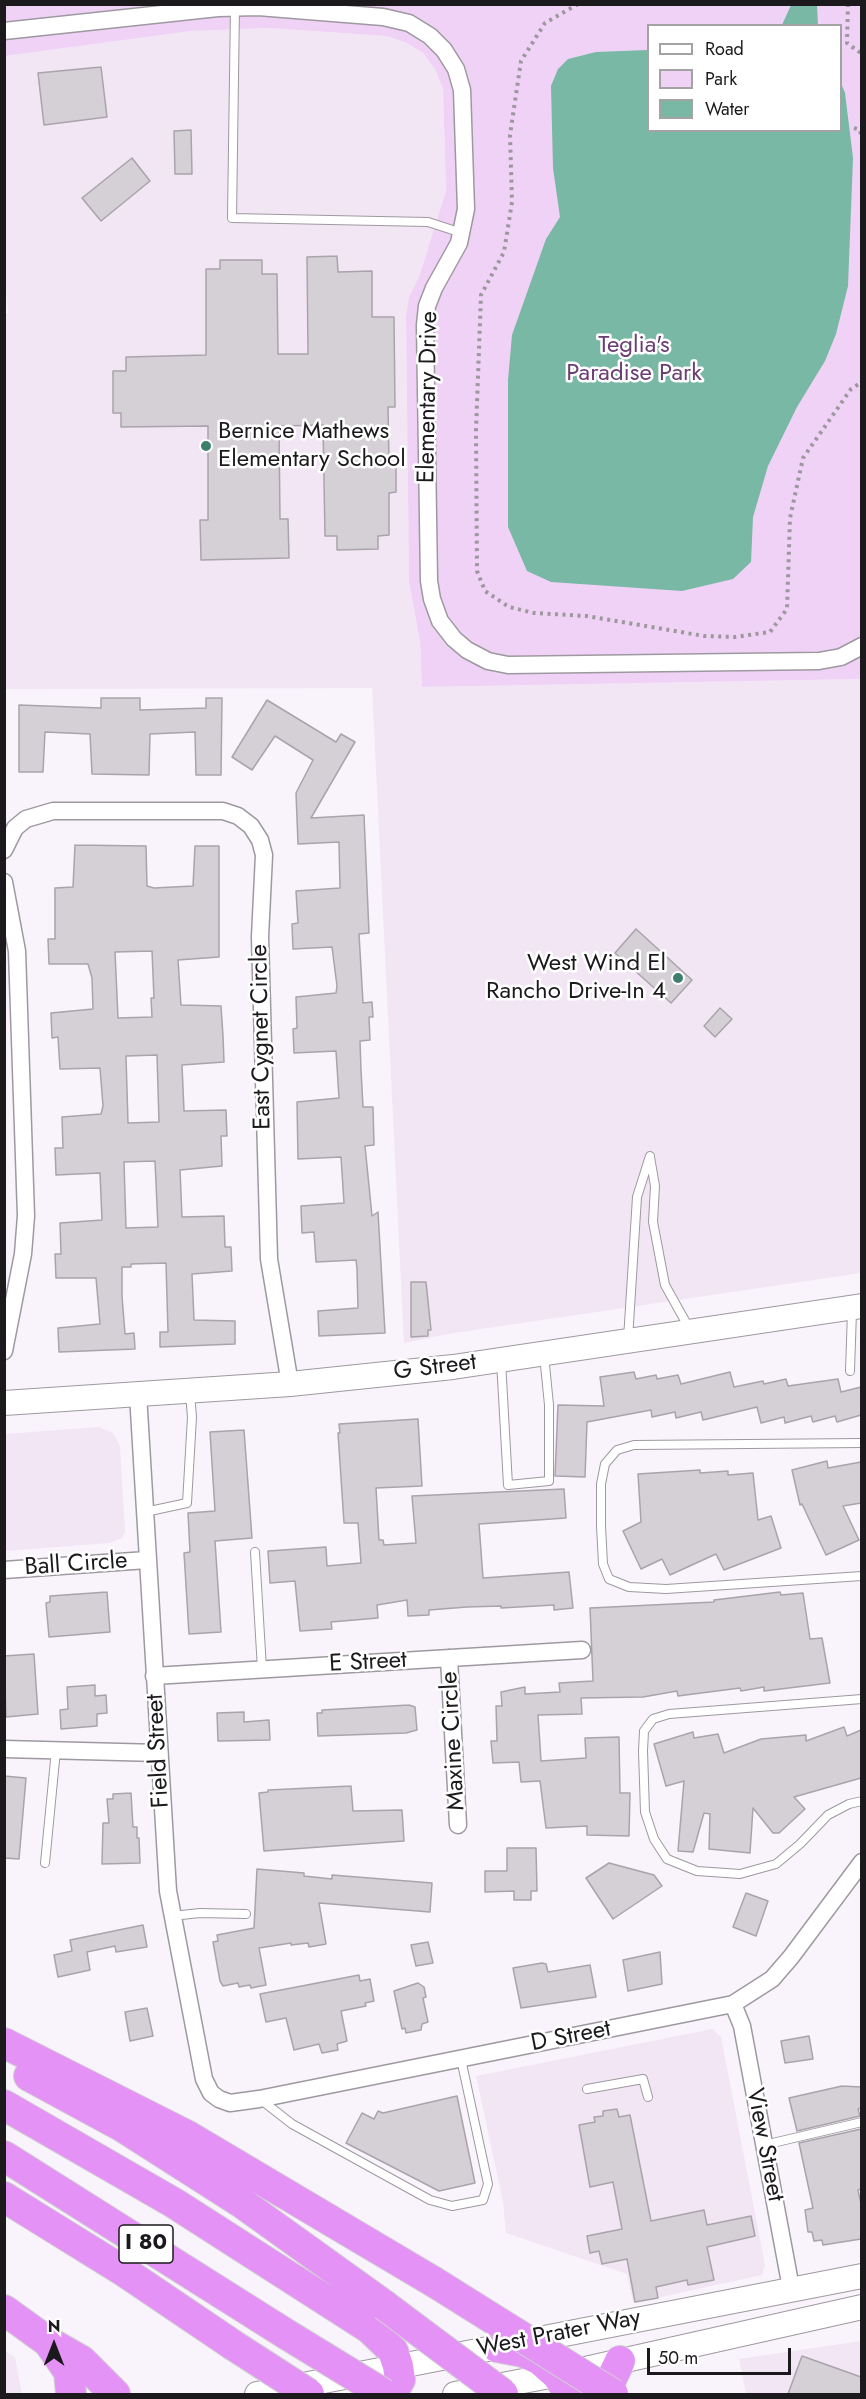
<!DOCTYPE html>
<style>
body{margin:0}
#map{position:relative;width:866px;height:2399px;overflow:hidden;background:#f9f3fb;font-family:Jost,sans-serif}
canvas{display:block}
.frame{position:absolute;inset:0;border:6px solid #1b191c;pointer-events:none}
.legend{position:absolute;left:647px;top:24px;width:195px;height:108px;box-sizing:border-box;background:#fff;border:2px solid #a4a3a4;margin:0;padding:8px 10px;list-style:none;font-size:18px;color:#1b191c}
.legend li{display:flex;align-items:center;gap:12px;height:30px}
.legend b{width:30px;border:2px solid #a4a3a4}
.north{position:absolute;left:24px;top:2315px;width:60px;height:60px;-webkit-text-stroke:4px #fff;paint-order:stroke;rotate:0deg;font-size:16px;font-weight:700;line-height:24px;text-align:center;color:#1b191c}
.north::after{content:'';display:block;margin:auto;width:21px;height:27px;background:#1b191c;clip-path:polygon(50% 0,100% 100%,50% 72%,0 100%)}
.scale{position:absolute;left:647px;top:2348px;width:144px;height:27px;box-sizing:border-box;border:3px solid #1b191c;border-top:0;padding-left:8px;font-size:18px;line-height:21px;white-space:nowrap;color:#1b191c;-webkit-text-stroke:4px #fff;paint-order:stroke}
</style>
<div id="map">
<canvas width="866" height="2399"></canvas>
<div class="frame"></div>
<ul class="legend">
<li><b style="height:8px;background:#fff"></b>Road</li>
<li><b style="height:16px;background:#efd2f5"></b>Park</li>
<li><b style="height:16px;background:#79b8a5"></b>Water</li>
</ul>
<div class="north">N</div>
<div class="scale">50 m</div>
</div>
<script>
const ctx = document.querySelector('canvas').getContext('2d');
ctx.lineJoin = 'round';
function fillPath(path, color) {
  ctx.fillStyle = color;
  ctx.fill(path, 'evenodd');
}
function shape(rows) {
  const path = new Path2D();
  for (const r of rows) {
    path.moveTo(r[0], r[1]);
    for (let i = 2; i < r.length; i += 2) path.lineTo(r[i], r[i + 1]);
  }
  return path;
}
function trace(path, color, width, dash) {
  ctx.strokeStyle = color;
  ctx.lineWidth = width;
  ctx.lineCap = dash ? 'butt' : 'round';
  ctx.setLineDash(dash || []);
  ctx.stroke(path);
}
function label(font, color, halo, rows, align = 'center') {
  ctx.font = font + ' Jost,sans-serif';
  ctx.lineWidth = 5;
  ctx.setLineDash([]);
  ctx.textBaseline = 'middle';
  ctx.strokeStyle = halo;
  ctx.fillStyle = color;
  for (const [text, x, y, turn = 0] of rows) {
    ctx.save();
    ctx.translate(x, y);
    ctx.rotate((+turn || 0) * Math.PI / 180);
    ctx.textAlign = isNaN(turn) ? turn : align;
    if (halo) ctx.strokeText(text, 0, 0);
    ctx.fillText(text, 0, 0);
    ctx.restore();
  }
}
fillPath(shape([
 [270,28,386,36,405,42,423,53,435,69,443,89,446,191,419,277,409,297,406,316,409,582,420,642,422,687,861,679,861,1273,454,1333,404,1343,372,688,5,689,4,313,8,313,4,266,5,56,191,31],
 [99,1427,113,1433,120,1446,125,1532,122,1538,110,1543,5,1551,5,1434],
 [712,2029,721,2037,765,2265,762,2275,633,2303,627,2274,506,2233,503,2202,476,2076],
 [861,2341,861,2394,746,2394,739,2359],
 [5,2351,15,2357,22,2394,5,2394]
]), '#f2e6f4');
fillPath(shape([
 [4,5,861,5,861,679,422,687,420,642,409,582,406,316,409,297,419,277,446,191,443,89,435,69,423,53,405,42,386,36,270,28,191,31,5,56],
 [648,26,840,26,840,130,648,130]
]), '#efd2f5');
fillPath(shape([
 [791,5,817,5,818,25,782,25],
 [648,50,648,130,840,130,841,83,845,93,853,158,848,286,836,334,825,361,797,407,768,466,753,517,751,562,733,579,682,591,551,582,527,571,508,527,508,380,512,335,546,239,560,217,553,168,551,86,558,69,568,59,596,52]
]), '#79b8a5');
const building = shape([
 [101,67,107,117,44,125,38,73,101,67],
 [191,130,192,174,175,174,174,131,191,130],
 [132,158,150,181,101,221,82,198,132,158],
 [337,256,338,272,372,271,372,317,394,317,395,407,388,407,389,464,396,464,396,492,389,493,389,535,378,536,378,549,337,550,337,536,325,536,323,425,279,426,280,519,288,519,289,558,201,560,200,520,208,520,208,426,121,427,121,413,113,413,113,371,126,371,126,357,206,355,206,269,220,269,220,260,262,260,262,274,277,274,278,354,308,354,307,257,337,256],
 [101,698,140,698,140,710,206,708,206,698,222,698,221,775,196,775,195,732,150,734,149,775,92,774,90,734,45,732,43,772,19,772,19,705,101,708,101,698],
 [267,700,336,742,341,734,355,742,311,818,364,815,369,933,359,934,363,1003,372,1002,373,1017,369,1017,370,1040,360,1041,361,1070,363,1107,373,1107,374,1145,365,1146,372,1216,378,1212,385,1333,319,1336,318,1311,358,1308,357,1269,356,1260,316,1262,314,1232,302,1233,301,1206,344,1203,341,1157,298,1159,297,1102,339,1098,336,1051,294,1053,293,1029,297,1028,296,997,336,993,337,986,332,947,293,949,292,924,298,923,296,891,340,888,339,842,298,844,296,793,313,760,275,736,252,770,232,757,267,700],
 [75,845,146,846,147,886,154,888,193,886,195,846,219,846,219,957,178,960,181,1005,221,1006,223,1036,224,1062,182,1065,184,1111,226,1110,227,1136,221,1136,222,1166,180,1170,182,1217,224,1216,225,1247,231,1247,232,1271,192,1274,194,1320,235,1321,235,1344,160,1347,160,1332,168,1332,166,1263,131,1264,131,1267,122,1267,122,1296,125,1334,134,1333,135,1349,59,1352,58,1328,100,1324,96,1278,56,1278,55,1254,61,1254,60,1223,102,1220,100,1173,56,1175,55,1148,63,1148,62,1117,101,1114,103,1106,100,1068,60,1069,58,1037,52,1038,51,1013,93,1009,92,978,88,964,49,964,48,939,55,939,55,888,73,887,75,845],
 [152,951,154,998,151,998,152,1017,118,1018,115,952,152,951],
 [157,1055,159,1122,128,1123,126,1056,157,1055],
 [155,1161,158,1227,126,1228,124,1162,155,1161],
 [636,929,692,980,671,1003,615,953,636,929],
 [720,1008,732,1019,715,1037,704,1026,720,1008],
 [411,1282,426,1282,431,1330,428,1330,428,1336,411,1337,411,1282],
 [634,1372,636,1379,656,1375,657,1379,678,1375,681,1384,730,1372,734,1387,763,1381,764,1384,786,1379,788,1386,838,1379,841,1392,861,1387,861,1415,837,1422,835,1416,813,1422,811,1416,785,1423,784,1417,761,1423,757,1407,703,1420,701,1412,676,1418,675,1412,652,1417,651,1410,587,1422,585,1477,555,1476,558,1405,604,1406,600,1377,634,1372],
 [418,1419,422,1486,376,1488,379,1540,383,1540,384,1545,416,1543,412,1496,564,1489,566,1518,479,1524,483,1578,569,1572,573,1608,554,1610,554,1605,501,1608,501,1606,467,1607,429,1610,429,1615,408,1616,407,1600,377,1605,378,1618,331,1622,332,1629,300,1631,295,1581,270,1583,268,1551,326,1547,327,1566,361,1563,358,1523,344,1523,338,1433,340,1433,339,1424,418,1419],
 [244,1430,252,1538,215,1541,221,1632,189,1634,184,1553,190,1552,188,1513,215,1511,210,1432,244,1430],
 [827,1461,828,1468,861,1462,861,1503,843,1506,859,1540,826,1555,802,1504,800,1505,792,1470,827,1461],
 [700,1470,700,1473,728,1471,728,1475,753,1473,758,1520,771,1516,781,1548,724,1570,716,1554,670,1575,662,1559,641,1569,623,1531,641,1522,638,1474,700,1470],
 [107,1592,110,1632,49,1637,46,1603,50,1602,50,1596,107,1592],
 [780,1592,781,1595,803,1593,810,1639,822,1638,830,1683,764,1691,764,1687,741,1691,740,1688,678,1696,677,1691,643,1697,581,1698,582,1714,538,1715,541,1761,586,1758,585,1738,619,1737,620,1793,630,1793,629,1836,587,1835,587,1826,546,1828,540,1781,521,1782,519,1762,493,1763,491,1741,497,1741,496,1706,502,1706,501,1692,525,1687,525,1694,560,1692,559,1683,593,1681,590,1608,714,1602,714,1600,780,1592],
 [34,1654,38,1714,6,1717,4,1656,34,1654],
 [95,1685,95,1696,106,1695,107,1713,97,1714,97,1726,61,1729,60,1710,68,1709,67,1687,95,1685],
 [409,1705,415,1707,417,1730,406,1733,318,1736,317,1713,322,1713,322,1710,409,1705],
 [244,1712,244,1722,269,1720,270,1740,218,1741,217,1713,244,1712],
 [844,1727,847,1736,861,1730,861,1778,794,1797,805,1809,779,1833,773,1833,753,1808,750,1853,709,1849,710,1814,704,1813,693,1852,678,1851,684,1781,666,1786,654,1744,693,1732,694,1738,718,1734,724,1753,761,1739,806,1735,806,1741,844,1727],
 [4,1776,26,1778,19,1859,4,1858,4,1776],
 [351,1786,353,1811,402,1810,404,1841,264,1851,259,1793,268,1792,268,1790,351,1786],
 [131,1793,133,1827,137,1827,137,1838,139,1838,140,1863,102,1864,103,1823,109,1823,107,1799,113,1799,113,1794,131,1793],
 [507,1848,536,1848,537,1891,531,1891,531,1900,514,1900,514,1891,485,1892,485,1871,507,1871,507,1848],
 [609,1863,654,1875,662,1886,613,1919,586,1878,609,1863],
 [257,1869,304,1873,304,1876,332,1879,332,1875,432,1883,430,1912,319,1903,326,1944,309,1947,308,1943,291,1945,291,1943,259,1948,266,1985,251,1988,250,1985,239,1987,238,1983,223,1986,220,1981,213,1942,218,1941,217,1935,254,1928,257,1869],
 [746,1893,768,1901,756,1936,733,1927,746,1893],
 [143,1925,147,1947,116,1952,115,1946,87,1952,90,1970,58,1977,54,1955,72,1951,70,1940,143,1925],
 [428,1942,433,1963,416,1966,411,1945,428,1942],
 [660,1952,662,1984,628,1991,623,1960,660,1952],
 [542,1963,546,1964,548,1972,590,1965,596,1997,521,2008,513,1968,542,1963],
 [359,1975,360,1981,370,1979,374,2001,365,2003,366,2006,341,2011,347,2041,337,2044,338,2050,322,2053,319,2044,294,2050,286,2018,266,2022,260,1994,359,1975],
 [418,1983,424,1987,426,1997,423,1998,428,2022,422,2024,421,2030,406,2033,405,2028,402,2029,394,1991,418,1983],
 [147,2008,153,2036,130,2041,125,2012,147,2008],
 [809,2036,813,2059,785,2063,781,2041,809,2036],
 [842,2086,861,2087,861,2108,858,2109,860,2116,797,2131,789,2098,842,2086],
 [457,2096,475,2183,439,2191,346,2143,362,2113,374,2119,378,2111,383,2113,457,2096],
 [617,2109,619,2117,630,2115,651,2221,704,2210,707,2225,751,2216,755,2236,707,2247,714,2280,688,2285,687,2280,656,2287,658,2298,635,2302,627,2259,602,2264,599,2251,590,2253,587,2236,622,2229,613,2182,590,2187,579,2125,595,2122,594,2117,603,2116,603,2111,617,2109],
 [861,2129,861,2189,858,2190,861,2204,861,2239,823,2245,822,2240,814,2241,812,2232,808,2232,805,2210,813,2208,799,2143,861,2129],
 [802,2356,861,2377,861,2394,788,2394,802,2356]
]);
fillPath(building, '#d5cfd6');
trace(building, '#a9a4ab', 1.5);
const lane = shape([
 [235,7,232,218,428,222,462,233],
 [650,1157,655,1186,653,1222,665,1285,689,1328],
 [628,1339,637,1197,650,1156],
 [501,1361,508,1485,549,1481,549,1405,544,1355],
 [850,1371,852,1311],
 [862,1443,634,1445,617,1450,605,1464,601,1484,601,1526,603,1564,609,1579,629,1587,666,1589,862,1576],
 [145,1512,187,1503,192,1417,190,1394],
 [255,1552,262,1669],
 [862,1699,669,1714,653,1719,644,1731,643,1751,645,1812,654,1839,667,1859,697,1871,740,1874,776,1864,800,1844,828,1815,849,1804,862,1801],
 [45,1863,56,1750],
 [172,1916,200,1913,246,1914],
 [587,2089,643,2079,648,2097],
 [260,2099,292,2124,430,2200,452,2206,483,2200,488,2184,461,2059],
 [764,2145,862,2122]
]);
const street = shape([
 [4,31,218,8,258,7,383,17,409,23,430,36,444,50,456,69,462,90,466,209,459,243,434,288,427,306,425,325,429,581,432,599,440,621,454,639,467,650,488,661,508,665,819,661,841,657,862,646],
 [4,850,15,828,26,819,53,811,223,811,238,816,251,826,260,840,264,855,260,937,269,1259,290,1384],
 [4,882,17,951,26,1216,23,1254,4,1351],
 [138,1394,168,1891,204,2079,211,2093,219,2099,230,2103,259,2099,733,2004,772,1979,791,1957,862,1862],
 [4,1570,147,1560],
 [449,1658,458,1825],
 [154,1676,582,1650],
 [4,1749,159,1753],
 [733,2004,742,2026,791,2288]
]);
const secondary = shape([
 [4,1403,290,1384,453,1367,862,1306],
 [257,2394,862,2276],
 [455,2394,581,2370,862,2307]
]);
const highway = shape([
 [4,2043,188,2136,434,2282],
 [29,2076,123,2127,242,2203,384,2305],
 [4,2105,174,2203,369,2328,393,2351,398,2366,400,2380,391,2394],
 [4,2156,286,2334],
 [4,2197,125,2272,233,2345],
 [4,2310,47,2341,82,2361,115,2394],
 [49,2343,69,2372,71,2394],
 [497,2347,523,2352,540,2360,557,2375,570,2394],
 [607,2394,608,2386,620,2361]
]);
trace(lane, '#9e99a0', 10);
trace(street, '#9e99a0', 19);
trace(secondary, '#9e99a0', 26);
trace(highway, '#d1d1d2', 32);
trace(shape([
 [578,4,545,23,521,61,510,135,512,202,504,252,481,295,476,431,477,571,485,591,509,607,534,613,587,616,704,636,735,637,770,632,787,609,790,518,803,458,851,389,862,382],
 [848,4,847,43,862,54],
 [854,128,860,130,862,140]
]), '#9c989e', 4, [3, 4.5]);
trace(lane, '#fff', 8);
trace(street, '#fff', 16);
trace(secondary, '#fff', 24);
trace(highway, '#e592f6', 30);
const highwayBridge = shape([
 [434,2282,613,2394],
 [384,2305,503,2394],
 [286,2334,384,2394],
 [233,2345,309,2394]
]);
trace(highwayBridge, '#d1d1d2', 32, []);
trace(highwayBridge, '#e592f6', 30);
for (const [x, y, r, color] of [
 [206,446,6,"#3e7e6c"],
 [678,978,6,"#3e7e6c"]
]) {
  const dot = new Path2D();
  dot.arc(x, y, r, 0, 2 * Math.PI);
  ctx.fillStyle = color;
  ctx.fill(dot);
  trace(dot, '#fff', 2);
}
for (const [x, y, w] of [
 [146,2244,54]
]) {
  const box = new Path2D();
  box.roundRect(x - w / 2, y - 19, w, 38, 4.5);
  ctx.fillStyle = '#fff';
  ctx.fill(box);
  trace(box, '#1b191c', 1.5);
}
label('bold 22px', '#1b191c', null, [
 ["I 80",146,2244]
]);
label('24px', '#6a3d73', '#fff', [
 ["Teglia's",634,346],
 ["Paradise Park",634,374]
]);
label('24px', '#1b191c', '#fff', [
 ["Elementary Drive",429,397,-89],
 ["East Cygnet Circle",262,1037,-91],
 ["G Street",435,1368,-7],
 ["Ball Circle",76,1565,-4],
 ["E Street",368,1663,-3],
 ["Maxine Circle",454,1741,-93],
 ["Field Street",159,1751,-93],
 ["D Street",571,2037,-11],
 ["View Street",764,2145,79],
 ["West Prater Way",559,2334,-11]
]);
label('24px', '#1b191c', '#fff', [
 ["Bernice Mathews",218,432],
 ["Elementary School",218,460],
 ["West Wind El",666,964,"right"],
 ["Rancho Drive-In 4",666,992,"right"]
], 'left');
</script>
